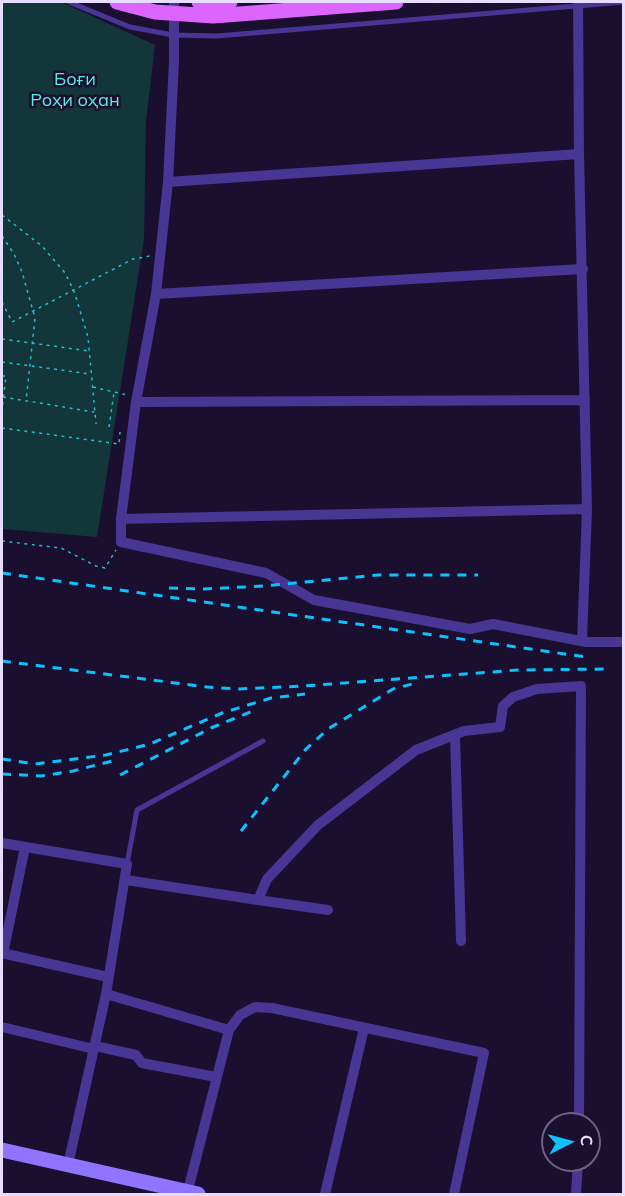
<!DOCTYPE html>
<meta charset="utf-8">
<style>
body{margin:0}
#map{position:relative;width:625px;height:1196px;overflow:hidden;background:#1a0f2f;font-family:Mulish,sans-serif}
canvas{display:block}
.frame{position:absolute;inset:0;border:3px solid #e7deff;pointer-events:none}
.north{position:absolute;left:541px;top:1112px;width:60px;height:60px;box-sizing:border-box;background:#1a0f2f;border:2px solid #6c6282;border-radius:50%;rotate:84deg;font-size:16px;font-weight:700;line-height:24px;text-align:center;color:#e7deff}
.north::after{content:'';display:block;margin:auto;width:21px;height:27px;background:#0ac2ff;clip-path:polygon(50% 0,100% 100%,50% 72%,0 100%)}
</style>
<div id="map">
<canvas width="625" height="1196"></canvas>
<div class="frame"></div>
<div class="north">С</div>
</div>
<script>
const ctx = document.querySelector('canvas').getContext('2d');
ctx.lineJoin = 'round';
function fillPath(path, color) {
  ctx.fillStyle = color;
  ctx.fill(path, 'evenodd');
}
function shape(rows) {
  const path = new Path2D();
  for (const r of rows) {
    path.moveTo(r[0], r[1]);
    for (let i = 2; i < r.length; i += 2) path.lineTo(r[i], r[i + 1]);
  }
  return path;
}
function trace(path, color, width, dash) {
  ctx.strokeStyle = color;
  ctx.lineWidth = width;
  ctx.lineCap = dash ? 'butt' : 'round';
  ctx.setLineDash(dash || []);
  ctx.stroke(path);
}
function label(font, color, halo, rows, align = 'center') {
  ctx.font = font + ' Mulish,sans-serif';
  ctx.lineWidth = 5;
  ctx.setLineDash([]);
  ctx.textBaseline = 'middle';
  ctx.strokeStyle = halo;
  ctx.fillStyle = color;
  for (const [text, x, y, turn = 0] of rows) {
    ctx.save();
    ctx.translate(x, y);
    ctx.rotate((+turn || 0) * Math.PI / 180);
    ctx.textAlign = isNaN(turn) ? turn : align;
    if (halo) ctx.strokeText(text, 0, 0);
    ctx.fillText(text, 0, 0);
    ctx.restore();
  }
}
fillPath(shape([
 [2,2,61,2,155,45,146,122,144,239,97,537,2,529]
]), '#12363a');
trace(shape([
 [2,215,42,246,65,273,74,291,88,337,96,424],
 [2,236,14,254,22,272,35,318,26,401],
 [2,302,12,322,133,259,150,256],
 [2,339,89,351],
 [2,362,90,374],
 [2,376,6,376,2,409],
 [93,387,127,395],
 [3,397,94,412],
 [109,427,114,393],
 [2,428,119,444,120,432],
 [2,541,61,548,96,566,105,568,116,550]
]), '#24becd', 1.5, [3, 4.5]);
trace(shape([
 [69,2,130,27,173,35,217,36,624,2],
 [127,864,137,810,263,741]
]), '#473693', 5);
trace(shape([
 [174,2,174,61,168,182,156,294,136,402,121,519,121,542,266,573,314,600,470,629,493,624,586,642,624,642],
 [578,2,579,154,587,509,582,641],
 [168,182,579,154],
 [156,294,583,269],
 [136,402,585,400],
 [121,519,587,509],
 [455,735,461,941],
 [2,843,127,864,106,994,68,1165],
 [126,880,258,900,267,879,318,825,416,750,464,731,500,727,503,706,513,697,537,689,581,686,579,1124],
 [258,900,328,910],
 [2,953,108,977],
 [3,954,25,847],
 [106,994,229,1030,240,1015,255,1007,272,1008,484,1053,454,1194],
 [2,1027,94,1049],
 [95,1046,136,1055,142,1063,216,1077],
 [187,1194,229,1030],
 [325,1194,364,1028],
 [576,1194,578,1160]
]), '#473693', 10);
trace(shape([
 [2,1150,198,1194]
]), '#8d75ff', 15);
trace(shape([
 [117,2,155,12,213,16,396,2],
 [199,2,230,2]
]), '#dc65ff', 15);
trace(shape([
 [2,573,586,657],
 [169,588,204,589,264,586,378,575,478,575],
 [2,661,207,687,239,689,304,686,518,670,609,669],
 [2,759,35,764,106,755,150,744,222,713,271,698,305,694],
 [2,774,41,776,73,771,116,760],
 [120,775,211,728,255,710],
 [241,831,306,749,328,729,393,689,416,683]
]), '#0ac2ff', 3, [9, 8]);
label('18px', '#5cecde', '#1a0f2f', [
 ["Боғи",75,80],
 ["Роҳи оҳан",75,101]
]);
</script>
